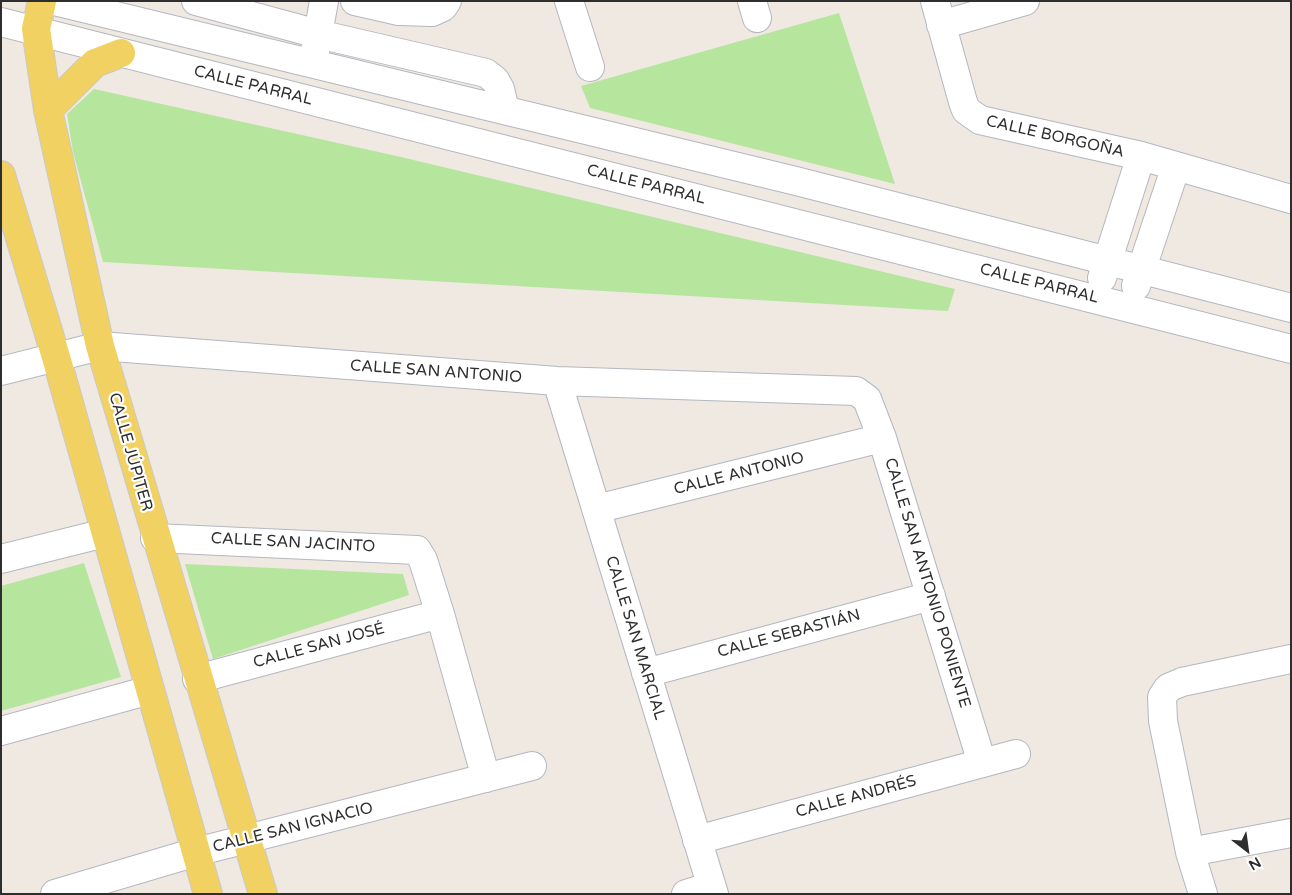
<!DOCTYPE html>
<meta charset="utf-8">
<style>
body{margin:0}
#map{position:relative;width:1292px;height:895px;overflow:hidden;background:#efe9e1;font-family:"Varela Round",sans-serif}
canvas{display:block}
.frame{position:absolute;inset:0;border:2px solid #2e2e2e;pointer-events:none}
.north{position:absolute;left:1222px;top:825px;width:50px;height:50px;-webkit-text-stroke:4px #fff;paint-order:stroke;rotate:150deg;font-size:14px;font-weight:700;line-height:20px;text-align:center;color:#2e2e2e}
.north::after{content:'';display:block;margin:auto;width:18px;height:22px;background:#2e2e2e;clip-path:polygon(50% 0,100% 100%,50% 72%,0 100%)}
</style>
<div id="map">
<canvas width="1292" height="895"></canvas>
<div class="frame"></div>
<div class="north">N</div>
</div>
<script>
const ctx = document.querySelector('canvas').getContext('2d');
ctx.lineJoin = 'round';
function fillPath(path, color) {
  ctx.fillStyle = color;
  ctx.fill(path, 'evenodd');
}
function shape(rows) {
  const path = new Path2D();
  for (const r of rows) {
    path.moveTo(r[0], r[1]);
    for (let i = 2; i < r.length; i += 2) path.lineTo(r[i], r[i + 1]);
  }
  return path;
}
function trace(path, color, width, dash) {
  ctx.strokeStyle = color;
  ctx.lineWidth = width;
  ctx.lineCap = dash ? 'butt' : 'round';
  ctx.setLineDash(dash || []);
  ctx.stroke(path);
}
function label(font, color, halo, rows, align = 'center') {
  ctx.font = font + ' "Varela Round",sans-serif';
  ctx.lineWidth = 4.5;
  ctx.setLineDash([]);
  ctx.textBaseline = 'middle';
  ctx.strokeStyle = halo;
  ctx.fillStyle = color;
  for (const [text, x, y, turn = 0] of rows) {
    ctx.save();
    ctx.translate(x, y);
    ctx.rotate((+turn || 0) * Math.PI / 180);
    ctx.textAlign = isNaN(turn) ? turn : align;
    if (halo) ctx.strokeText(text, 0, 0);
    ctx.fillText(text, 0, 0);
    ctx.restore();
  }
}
fillPath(shape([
 [839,13,895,184,590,108,581,86],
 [94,89,401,157,955,289,948,311,103,262,73,152,67,114],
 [84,563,121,677,1,711,1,586],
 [185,564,403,574,409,595,213,659]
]), '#b6e59e');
const minor = shape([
 [54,1,796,181,1291,308],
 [196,1,318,34,486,73,495,80,500,89,505,110],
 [355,1,399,11,432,12,443,7,447,1],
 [569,1,590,67],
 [752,1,757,18],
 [935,1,963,102,966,110,980,120,1141,156,1291,199],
 [1,22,1291,349],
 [941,25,1025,1],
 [315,51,324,1],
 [1102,278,1141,156],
 [1136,286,1176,166],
 [1,371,100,346,557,381,856,391,867,399,882,438,982,763],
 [557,381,714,894],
 [596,509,882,438],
 [155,538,417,550,423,560,440,614,486,778],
 [1,559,105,533],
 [646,673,931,596],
 [197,679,440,614],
 [1,731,150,690],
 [697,840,1016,754],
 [1190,852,1291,833],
 [55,894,196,852,532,766],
 [686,894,711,886],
 [1203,894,1190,852,1163,721,1162,697,1168,688,1182,682,1291,659]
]);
const major = shape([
 [42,1,36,29,48,110,100,346,263,894],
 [48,110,95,63,121,53],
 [1,175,56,357,208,894]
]);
trace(minor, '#b4b7c1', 30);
trace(major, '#c9c9c9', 30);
trace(minor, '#fff', 28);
trace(major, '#f2d163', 28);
label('16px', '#2e2e2e', '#fff', [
 ["CALLE PARRAL",253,86,14],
 ["CALLE BORGOÑA",1055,137,13],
 ["CALLE PARRAL",646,185,14],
 ["CALLE PARRAL",1039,284,14],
 ["CALLE SAN ANTONIO",436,372,4],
 ["CALLE JÚPITER",130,452,74],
 ["CALLE ANTONIO",739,474,-14],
 ["CALLE SAN JACINTO",293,543,3],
 ["CALLE SAN ANTONIO PONIENTE",927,583,73],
 ["CALLE SEBASTIÁN",789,634,-15],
 ["CALLE SAN MARCIAL",635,638,73],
 ["CALLE SAN JOSÉ",319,646,-15],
 ["CALLE ANDRÉS",856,797,-15],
 ["CALLE SAN IGNACIO",293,828,-14]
]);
</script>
